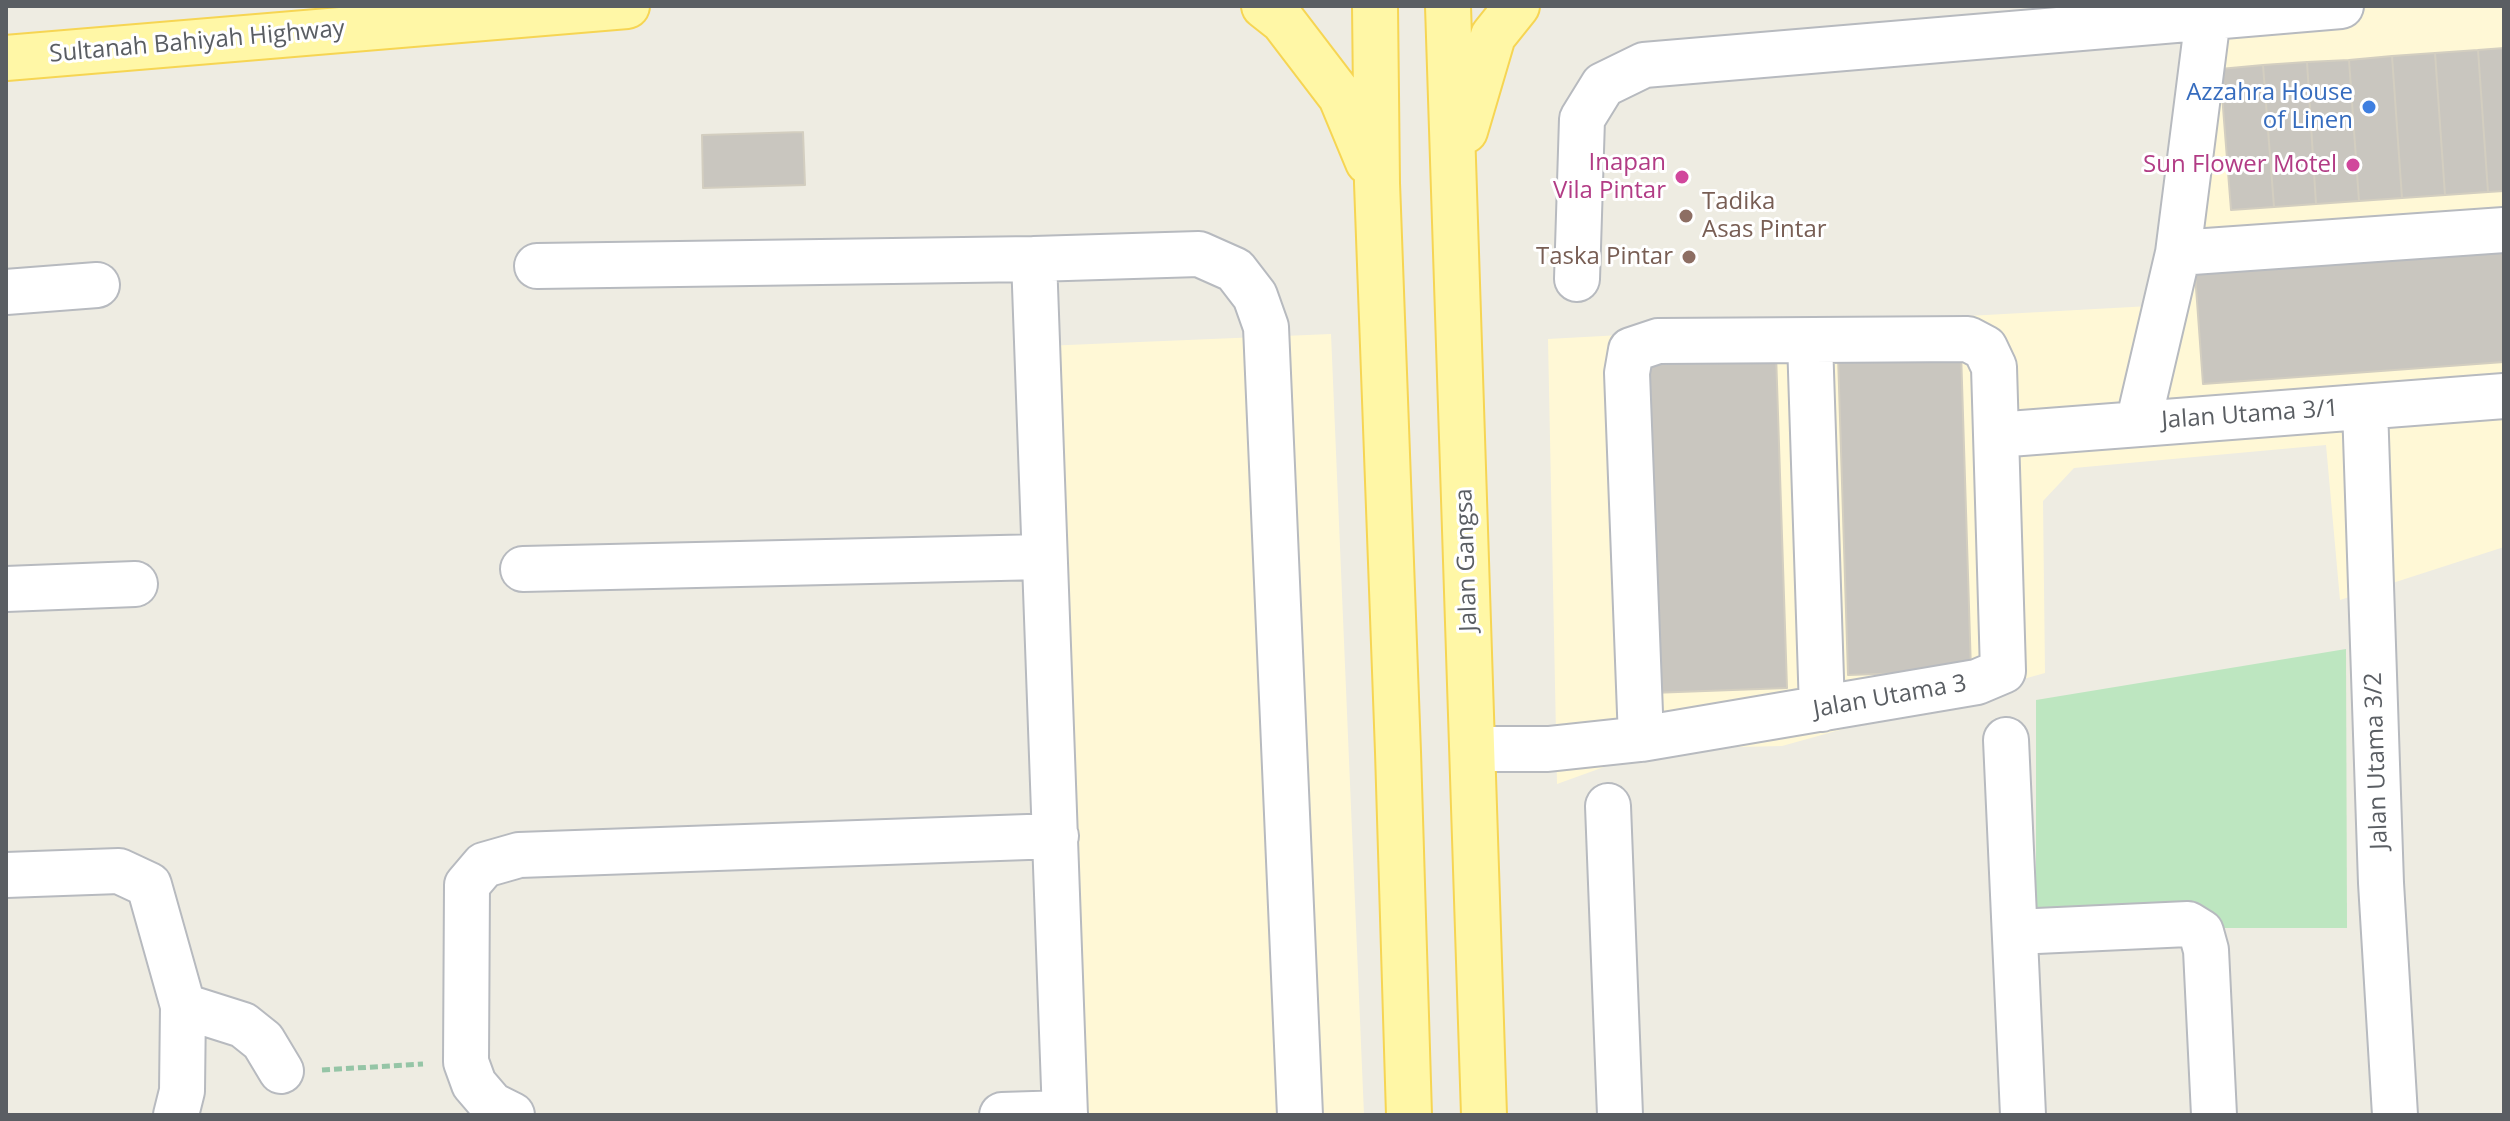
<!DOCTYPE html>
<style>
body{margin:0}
#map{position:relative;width:2510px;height:1121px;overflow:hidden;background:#eeece2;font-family:"Open Sans",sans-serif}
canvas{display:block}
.frame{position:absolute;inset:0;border:8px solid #5a5e63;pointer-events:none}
</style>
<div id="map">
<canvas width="2510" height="1121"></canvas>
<div class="frame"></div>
</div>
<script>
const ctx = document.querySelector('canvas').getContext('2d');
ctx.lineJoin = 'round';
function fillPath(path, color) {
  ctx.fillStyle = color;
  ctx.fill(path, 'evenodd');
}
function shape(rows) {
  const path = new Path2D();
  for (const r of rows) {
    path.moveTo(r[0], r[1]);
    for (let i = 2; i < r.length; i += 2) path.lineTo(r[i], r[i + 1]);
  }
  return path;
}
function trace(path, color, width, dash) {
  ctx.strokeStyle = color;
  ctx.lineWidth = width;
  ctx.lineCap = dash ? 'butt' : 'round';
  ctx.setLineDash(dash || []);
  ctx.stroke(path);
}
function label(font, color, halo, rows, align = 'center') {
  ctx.font = font + ' "Open Sans",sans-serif';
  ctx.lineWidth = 6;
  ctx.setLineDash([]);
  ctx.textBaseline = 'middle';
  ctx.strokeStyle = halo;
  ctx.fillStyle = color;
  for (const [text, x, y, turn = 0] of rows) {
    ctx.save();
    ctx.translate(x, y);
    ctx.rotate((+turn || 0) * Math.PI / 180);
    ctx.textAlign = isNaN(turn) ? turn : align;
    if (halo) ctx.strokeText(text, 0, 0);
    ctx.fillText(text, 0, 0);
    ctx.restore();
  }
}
fillPath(shape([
 [2195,6,2504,6,2504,547,2340,600,2326,445,2074,468,2043,501,2045,673,1782,746,1654,749,1557,784,1548,339,2150,306],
 [1331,334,1364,1115,1052,1115,1020,347]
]), '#fff8d6');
fillPath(shape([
 [2346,649,2347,928,2036,928,2036,700]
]), '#bde6c0');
const building = shape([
 [2504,48,2504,191,2488,192,2478,50,2504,48],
 [2478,50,2488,192,2445,195,2435,53,2478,50],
 [2435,53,2445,195,2402,198,2392,56,2435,53],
 [2392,56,2402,198,2359,201,2349,60,2392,56],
 [2349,60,2359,201,2316,204,2307,62,2349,60],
 [2307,62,2316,204,2274,207,2263,65,2307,62],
 [2263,65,2274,207,2231,210,2220,69,2263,65],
 [803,132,805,185,703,188,702,135,803,132],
 [2504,236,2504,362,2203,384,2194,260,2504,236],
 [1961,351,1971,671,1848,675,1838,355,1961,351],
 [1776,353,1787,688,1651,693,1641,357,1776,353]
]);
fillPath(building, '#c9c6bf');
trace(building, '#d3cec0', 2);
const minor = shape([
 [2178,253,2504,230],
 [1034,259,1199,254,1235,270,1255,296,1266,327,1300,1115],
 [537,266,1034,259,1065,1115],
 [1577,279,1582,119,1603,85,1644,65,2341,6],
 [6,292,97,285],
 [1810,341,1822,709],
 [2365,407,2381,883,2395,1115],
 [2138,424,2178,253,2208,17],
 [1996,435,2504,396],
 [523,569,1043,557],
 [6,589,135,584],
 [2006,740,2023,1115],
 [1473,749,1548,749,1641,739,1977,682,2003,671,1994,367,1985,348,1968,339,1658,341,1631,350,1627,373,1641,739],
 [1608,806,1620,1115],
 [6,875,119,871,149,885,183,1006,182,1091,176,1115],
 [2015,932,2188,924,2201,932,2206,950,2214,1115],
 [183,1006,243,1025,263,1041,281,1071],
 [512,1115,492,1105,474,1084,466,1062,467,885,484,865,519,855,1056,836],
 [1002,1115,1065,1113]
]);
const major = shape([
 [1264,6,1283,21,1341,97,1368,162],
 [1375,6,1377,183,1398,752,1409,1115],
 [1448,6,1484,1115],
 [6,58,627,6],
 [1465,131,1493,36,1517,6]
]);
trace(minor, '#b7babf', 48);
trace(major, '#f6d553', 48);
trace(shape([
 [322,1070,423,1064]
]), '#95c5a6', 5, [8, 4]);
trace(minor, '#fff', 44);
trace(major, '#fff7a6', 44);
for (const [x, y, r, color] of [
 [2369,107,8,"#3f7fe0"],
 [2353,165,8,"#d1479c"],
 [1682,177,8,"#d1479c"],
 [1686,216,8,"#8d6e63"],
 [1689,257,8,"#8d6e63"]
]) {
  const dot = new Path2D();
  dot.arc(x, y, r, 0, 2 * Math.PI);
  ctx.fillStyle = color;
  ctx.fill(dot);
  trace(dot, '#fff', 3);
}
label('24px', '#5a5e63', '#fff', [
 ["Sultanah Bahiyah Highway",197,42,-5],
 ["Jalan Utama 3/1",2250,415,-4],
 ["Jalan Gangsa",1467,560,-92],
 ["Jalan Utama 3",1890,697,-10],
 ["Jalan Utama 3/2",2377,761,-92]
]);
label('24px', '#366cbe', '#fff', [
 ["Azzahra House",2353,93],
 ["of Linen",2353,121]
], 'right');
label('24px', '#b23c85', '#fff', [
 ["Inapan",1666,163],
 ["Vila Pintar",1666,191],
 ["Sun Flower Motel",2337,165]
], 'right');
label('24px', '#785e54', '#fff', [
 ["Tadika",1702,202],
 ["Asas Pintar",1702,230],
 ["Taska Pintar",1673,257,"right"]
], 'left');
</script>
